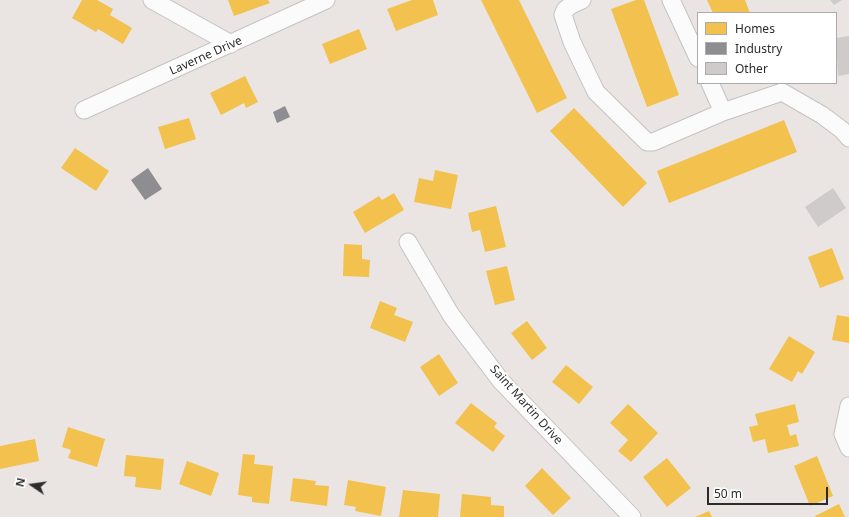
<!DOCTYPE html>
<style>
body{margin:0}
#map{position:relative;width:849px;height:517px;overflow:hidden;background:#eae5e3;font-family:"Noto Sans",sans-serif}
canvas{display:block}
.legend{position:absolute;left:697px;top:12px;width:140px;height:72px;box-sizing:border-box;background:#fff;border:1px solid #ababab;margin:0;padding:5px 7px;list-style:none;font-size:12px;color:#2c2c2c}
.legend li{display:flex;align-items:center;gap:8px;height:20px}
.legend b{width:20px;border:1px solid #ababab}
.north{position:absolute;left:12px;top:465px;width:40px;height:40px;-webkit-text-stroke:3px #fff;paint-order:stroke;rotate:283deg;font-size:11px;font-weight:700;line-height:16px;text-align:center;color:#2c2c2c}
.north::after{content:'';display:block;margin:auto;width:14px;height:18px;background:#2c2c2c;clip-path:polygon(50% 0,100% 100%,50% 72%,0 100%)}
.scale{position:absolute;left:707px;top:487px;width:121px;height:18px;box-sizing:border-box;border:2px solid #2c2c2c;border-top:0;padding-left:5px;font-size:12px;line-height:14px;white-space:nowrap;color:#2c2c2c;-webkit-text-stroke:3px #fff;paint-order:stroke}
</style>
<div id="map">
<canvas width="849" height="517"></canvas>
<ul class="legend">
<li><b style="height:11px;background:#f2c14e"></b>Homes</li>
<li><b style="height:11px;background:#8d8d92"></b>Industry</li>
<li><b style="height:11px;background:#cfcbca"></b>Other</li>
</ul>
<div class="north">N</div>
<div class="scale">50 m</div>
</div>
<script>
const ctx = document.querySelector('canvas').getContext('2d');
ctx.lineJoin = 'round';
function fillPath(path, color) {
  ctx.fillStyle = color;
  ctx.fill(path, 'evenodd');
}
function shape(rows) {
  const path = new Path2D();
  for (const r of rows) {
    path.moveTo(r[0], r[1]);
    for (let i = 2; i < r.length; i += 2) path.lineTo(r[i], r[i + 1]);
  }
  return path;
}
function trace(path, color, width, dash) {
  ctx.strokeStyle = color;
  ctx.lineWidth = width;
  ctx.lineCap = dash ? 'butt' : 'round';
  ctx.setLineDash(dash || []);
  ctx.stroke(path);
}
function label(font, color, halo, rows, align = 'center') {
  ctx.font = font + ' "Noto Sans",sans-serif';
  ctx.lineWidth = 4;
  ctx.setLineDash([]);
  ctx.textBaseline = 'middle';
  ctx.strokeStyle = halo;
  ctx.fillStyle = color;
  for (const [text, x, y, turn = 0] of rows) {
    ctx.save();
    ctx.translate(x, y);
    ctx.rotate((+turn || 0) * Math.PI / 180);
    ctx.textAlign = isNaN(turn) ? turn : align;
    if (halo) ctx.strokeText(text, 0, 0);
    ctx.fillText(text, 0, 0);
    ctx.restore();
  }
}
fillPath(shape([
 [82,0,97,0,113,9,110,15,132,28,123,44,98,29,96,32,72,18],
 [228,0,268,0,270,3,234,16],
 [412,0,433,0,438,15,396,31,387,9],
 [481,0,519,0,567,98,537,113],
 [636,0,644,0,679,95,647,107,611,9],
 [707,0,745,0,750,13,713,13],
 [359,29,367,49,330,64,322,44],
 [245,76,258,102,246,108,244,103,221,115,210,93],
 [574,108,647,183,623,207,550,131],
 [189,118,196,139,165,149,158,127],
 [784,120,797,152,669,203,657,171],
 [75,148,109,171,96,191,61,168],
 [435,170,458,175,451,209,414,202,419,178,433,181],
 [394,193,404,210,365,233,353,212,379,196,382,200],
 [496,206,506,247,485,252,480,230,472,232,468,213],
 [344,244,362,245,362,259,370,260,369,277,343,276],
 [832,248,844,279,820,288,808,257],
 [507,266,515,300,495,305,486,271],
 [380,301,397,308,394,315,413,322,405,342,370,328],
 [837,315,849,317,849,343,832,340],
 [527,321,547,348,532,360,511,333],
 [789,336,815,352,802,374,798,371,792,382,769,369],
 [439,354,458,383,439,396,420,367],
 [566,365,593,387,579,404,552,382],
 [471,403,497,423,494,427,505,436,493,452,455,423],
 [628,404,658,433,631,462,618,451,628,440,610,423],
 [795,404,799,422,787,425,790,436,796,434,799,446,768,453,765,439,753,442,749,427,758,425,755,414],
 [68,427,105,439,97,467,68,458,71,450,62,447],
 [35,439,39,461,0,469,0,446],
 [243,454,255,455,254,464,273,466,269,504,252,502,252,497,238,495],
 [126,455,164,459,161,490,135,487,136,477,124,476],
 [817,456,833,496,810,506,794,466],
 [667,458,691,488,667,507,643,477],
 [187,461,219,473,211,496,179,484],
 [542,468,571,498,553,515,525,486],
 [293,478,316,481,315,485,329,486,327,506,290,501],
 [348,480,386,487,381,516,355,511,356,507,344,505],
 [403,490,440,494,438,517,399,517],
 [462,494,491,497,491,505,504,506,504,517,460,517],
 [839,504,845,517,815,517,815,516],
 [709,511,712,517,695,517]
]), '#f2c14e');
fillPath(shape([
 [285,106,290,117,277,123,273,112],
 [148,168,162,189,145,200,131,180]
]), '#8d8d92');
fillPath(shape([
 [830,0,842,0,834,5],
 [849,36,849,74,838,76,836,38],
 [833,188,846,208,818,227,805,207]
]), '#cfcbca');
const street = shape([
 [152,0,231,44],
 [582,0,571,5,565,10,563,15,572,42,596,92,647,142,653,142,723,112,782,92,822,115,842,130,849,138],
 [671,0,698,58],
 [710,83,723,112],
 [84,110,326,0],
 [408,242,451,315,501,381,632,517],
 [849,406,843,434,849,448]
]);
trace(street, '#c4c2c3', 19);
trace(street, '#fcfbfb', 17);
label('12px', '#2c2c2c', '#fff', [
 ["Laverne Drive",206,56,-24],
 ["Saint Martin Drive",526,405,48]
]);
</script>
